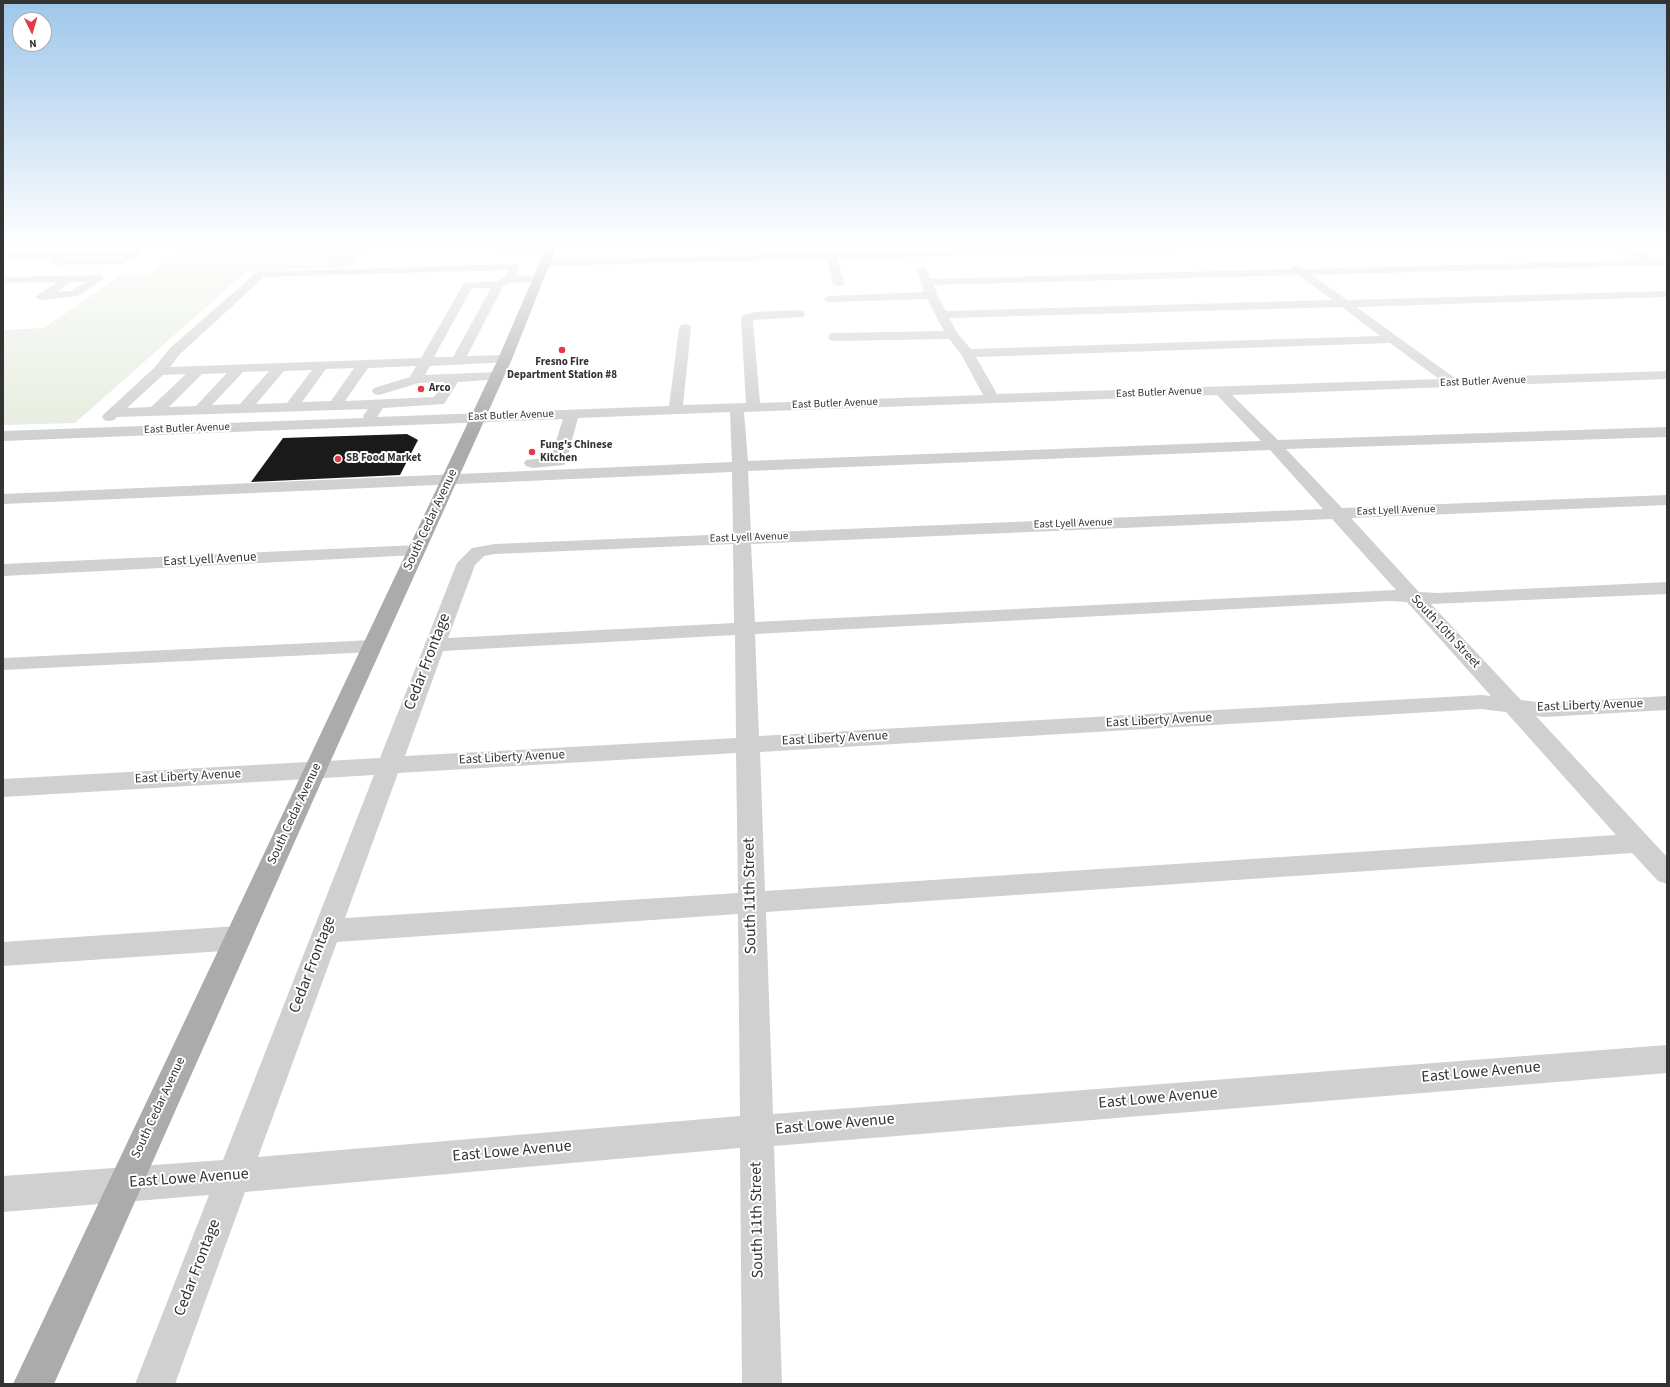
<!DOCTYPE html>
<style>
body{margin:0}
#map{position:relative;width:1670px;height:1387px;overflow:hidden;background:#fff;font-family:"Source Sans 3",sans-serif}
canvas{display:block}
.frame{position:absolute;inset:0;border:4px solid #333;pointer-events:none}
.north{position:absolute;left:12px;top:12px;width:40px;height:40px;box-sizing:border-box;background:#fff;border:1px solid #adadad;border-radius:50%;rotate:175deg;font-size:11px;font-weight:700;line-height:16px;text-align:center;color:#333}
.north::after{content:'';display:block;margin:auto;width:14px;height:18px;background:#e63946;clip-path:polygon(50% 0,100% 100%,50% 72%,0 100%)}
</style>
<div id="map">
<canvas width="1670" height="1387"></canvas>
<div class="frame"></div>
<div class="north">N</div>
</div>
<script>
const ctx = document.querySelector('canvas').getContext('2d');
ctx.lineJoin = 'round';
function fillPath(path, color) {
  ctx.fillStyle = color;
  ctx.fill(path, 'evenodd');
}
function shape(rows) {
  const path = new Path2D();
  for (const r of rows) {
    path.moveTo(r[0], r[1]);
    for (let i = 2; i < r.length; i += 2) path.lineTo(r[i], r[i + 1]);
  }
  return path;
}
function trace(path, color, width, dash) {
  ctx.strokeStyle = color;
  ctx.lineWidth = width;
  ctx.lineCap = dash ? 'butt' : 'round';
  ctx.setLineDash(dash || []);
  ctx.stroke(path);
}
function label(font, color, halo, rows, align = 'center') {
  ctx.font = font + ' "Source Sans 3",sans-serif';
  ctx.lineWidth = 4;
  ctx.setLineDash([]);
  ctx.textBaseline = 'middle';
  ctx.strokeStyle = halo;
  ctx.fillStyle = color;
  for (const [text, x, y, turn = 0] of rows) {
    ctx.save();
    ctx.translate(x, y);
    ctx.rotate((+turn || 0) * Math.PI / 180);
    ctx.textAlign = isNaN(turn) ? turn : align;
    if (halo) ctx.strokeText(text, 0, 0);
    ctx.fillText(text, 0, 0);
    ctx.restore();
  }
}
fillPath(shape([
 [192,243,533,243,529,250,489,251,492,246,337,250,318,269,247,271,75,423,3,425,3,330,44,328,123,274,151,273]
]), '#e6ecdf');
fillPath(shape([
 [365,249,347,268,318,269,337,250]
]), '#cfe2ee');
fillPath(shape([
 [407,434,418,440,400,475,251,482,283,438]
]), '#1a1a1a');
fillPath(shape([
 [504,243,514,243,513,246,551,245,556,248,551,251,506,252,501,249,504,243],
 [1208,243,1321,243,1316,246,837,259,845,284,839,287,833,284,827,259,545,266,540,263,545,260,1208,243],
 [1607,243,1620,243,1656,259,1667,259,1667,265,1312,275,1347,300,1667,291,1667,297,1356,307,1455,378,1667,371,1667,379,1232,395,1278,440,1667,427,1667,437,1286,449,1342,508,1667,495,1667,505,1351,518,1419,592,1438,593,1667,582,1667,594,1431,604,1521,700,1545,703,1667,696,1667,710,1545,717,1536,716,1667,857,1667,884,1658,881,1632,853,766,912,773,1114,1667,1045,1667,1073,774,1146,782,1384,742,1384,740,1148,245,1192,175,1384,135,1384,209,1195,3,1212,3,1176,223,1160,374,775,3,797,3,779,380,758,457,563,472,548,495,544,733,534,732,472,3,504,3,494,732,462,730,412,578,418,566,462,564,465,532,468,526,466,524,463,526,460,551,457,563,419,3,441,3,431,364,418,363,416,368,409,117,417,114,420,109,421,104,420,102,417,104,414,154,368,170,348,257,272,515,264,520,267,515,276,542,277,544,279,542,281,538,282,510,283,503,286,467,356,505,355,510,356,512,359,510,362,430,366,425,375,497,372,502,373,504,376,502,379,458,382,444,404,383,408,377,417,669,406,679,328,681,325,685,324,689,325,691,328,683,405,746,403,741,318,743,315,755,312,799,310,803,311,805,314,803,317,753,320,760,403,983,395,961,354,949,339,834,341,830,340,828,337,830,334,834,333,944,331,927,299,830,302,826,301,824,299,826,297,830,296,924,292,916,269,921,266,925,267,931,279,1291,269,1292,266,1296,265,1304,269,1641,260,1608,245,1607,243],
 [508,270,504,278,497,281,464,283,421,358,170,367,180,354,264,277,508,270],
 [1299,275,1332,300,946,311,937,295,934,285,1299,275],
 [472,288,491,288,453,357,434,357,472,288],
 [1342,307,1380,336,971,349,958,334,949,318,1342,307],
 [1390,343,1439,379,997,394,976,357,1390,343],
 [416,366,410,377,374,388,372,391,374,394,379,395,419,383,444,382,434,397,345,401,368,368,416,366],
 [354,368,331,401,302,402,326,369,354,368],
 [312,370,287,403,256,404,284,371,312,370],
 [269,371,240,404,212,405,243,372,269,371],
 [227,373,196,406,169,407,202,374,227,373],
 [186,374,151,407,127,408,163,375,186,374],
 [1217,395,1261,441,748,461,744,412,1217,395],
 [1270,450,1323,509,751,533,748,471,1270,450],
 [1332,519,1396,590,755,622,751,544,1332,519],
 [733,544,734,623,448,638,475,565,484,556,495,554,733,544],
 [1389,601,1407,602,1491,696,1481,695,759,736,755,634,1389,601],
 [735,635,736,738,405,756,443,651,735,635],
 [1481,709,1506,712,1616,835,765,891,760,752,1481,709],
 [736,753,738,893,345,918,398,773,736,753],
 [738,914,740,1116,258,1157,337,942,738,914],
 [136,250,141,253,140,255,124,264,58,265,54,264,51,258,3,259,3,253,136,250],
 [124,256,122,258,62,259,63,258,124,256],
 [98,275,102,276,104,278,102,280,78,296,42,300,38,299,36,297,38,295,57,282,3,283,3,277,98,275],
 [72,282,85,282,71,291,57,292,72,282],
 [417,545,423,546,426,550,423,554,417,555,3,576,3,564,417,545],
 [372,640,379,642,382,646,379,650,372,652,3,670,3,658,372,640],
 [238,926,248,930,252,938,248,946,238,950,3,966,3,942,238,926]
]), '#d0d0d0');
fillPath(shape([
 [548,243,558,243,512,359,327,769,54,1384,13,1384,498,359,548,243]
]), '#ababab');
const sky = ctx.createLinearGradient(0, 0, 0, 437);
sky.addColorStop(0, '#9ec6ea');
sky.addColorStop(0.56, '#fff');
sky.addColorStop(1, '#ffffff00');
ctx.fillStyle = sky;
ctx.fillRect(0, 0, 1670, 437);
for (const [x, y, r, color] of [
 [562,350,4,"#e63946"],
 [421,389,4,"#e63946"],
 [532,452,4,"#e63946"],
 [338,459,4,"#e63946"]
]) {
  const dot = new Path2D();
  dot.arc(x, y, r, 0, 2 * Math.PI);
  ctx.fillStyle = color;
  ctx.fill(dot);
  trace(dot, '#fff', 1.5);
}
label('bold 11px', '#333', '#fff', [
 ["Fresno Fire",562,363,"center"],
 ["Department Station #8",562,376,"center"],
 ["Arco",429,389],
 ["Fung's Chinese",540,446],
 ["Kitchen",540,459],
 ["SB Food Market",346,459]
], 'left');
label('11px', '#333', '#fff', [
 ["East Butler Avenue",1483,382,-2],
 ["East Butler Avenue",1159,393,-2],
 ["East Butler Avenue",835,404,-2],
 ["East Butler Avenue",511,416,-2],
 ["East Butler Avenue",187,429,-2],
 ["East Lyell Avenue",1396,511,-2],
 ["East Lyell Avenue",1073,524,-2],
 ["East Lyell Avenue",749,538,-2]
]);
label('13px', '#333', '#fff', [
 ["South Cedar Avenue",431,520,-65],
 ["East Lyell Avenue",210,560,-3],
 ["South 10th Street",1445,632,47],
 ["East Liberty Avenue",1590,706,-2],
 ["East Liberty Avenue",1159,721,-3],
 ["East Liberty Avenue",835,739,-3],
 ["East Liberty Avenue",512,758,-3],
 ["East Liberty Avenue",188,777,-3],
 ["South Cedar Avenue",295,814,-65],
 ["South Cedar Avenue",159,1108,-65]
]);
label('16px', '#333', '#fff', [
 ["Cedar Frontage",428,662,-69],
 ["South 11th Street",751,896,-91],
 ["Cedar Frontage",313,965,-69],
 ["East Lowe Avenue",1481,1073,-5],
 ["East Lowe Avenue",1158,1099,-5],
 ["East Lowe Avenue",835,1125,-5],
 ["East Lowe Avenue",512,1152,-5],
 ["East Lowe Avenue",189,1179,-4],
 ["South 11th Street",758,1220,-91],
 ["Cedar Frontage",198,1268,-69]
]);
</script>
